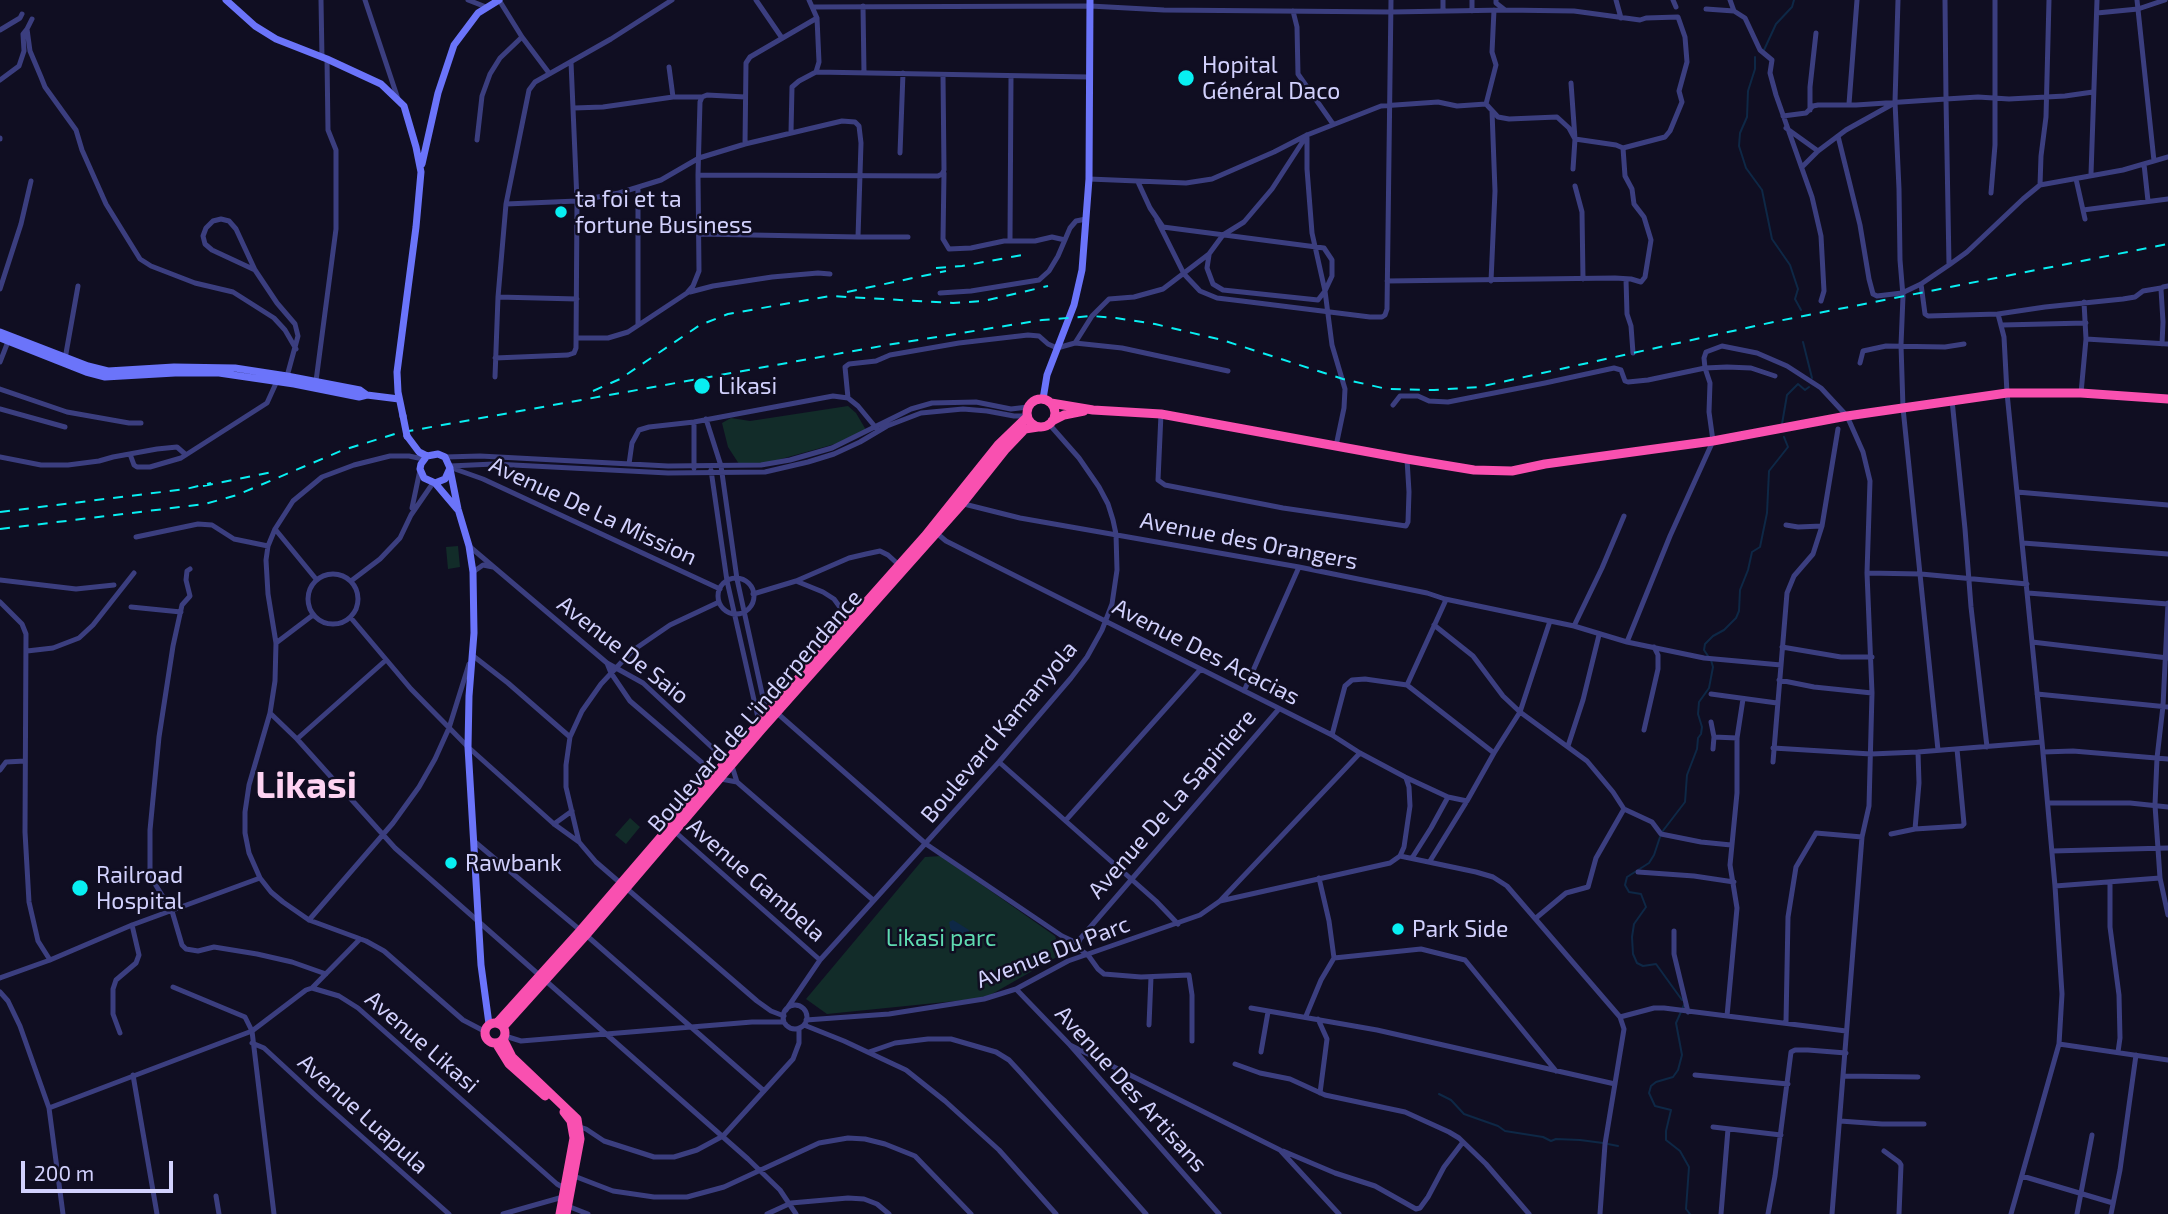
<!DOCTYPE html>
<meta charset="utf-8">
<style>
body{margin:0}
#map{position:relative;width:2168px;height:1214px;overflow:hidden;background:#100e22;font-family:"Exo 2",sans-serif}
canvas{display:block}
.scale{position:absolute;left:21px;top:1161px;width:152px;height:32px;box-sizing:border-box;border:4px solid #d2d1fd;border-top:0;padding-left:9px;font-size:21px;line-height:24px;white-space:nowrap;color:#d2d1fd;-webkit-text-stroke:5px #100e22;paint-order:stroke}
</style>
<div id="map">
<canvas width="2168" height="1214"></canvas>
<div class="scale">200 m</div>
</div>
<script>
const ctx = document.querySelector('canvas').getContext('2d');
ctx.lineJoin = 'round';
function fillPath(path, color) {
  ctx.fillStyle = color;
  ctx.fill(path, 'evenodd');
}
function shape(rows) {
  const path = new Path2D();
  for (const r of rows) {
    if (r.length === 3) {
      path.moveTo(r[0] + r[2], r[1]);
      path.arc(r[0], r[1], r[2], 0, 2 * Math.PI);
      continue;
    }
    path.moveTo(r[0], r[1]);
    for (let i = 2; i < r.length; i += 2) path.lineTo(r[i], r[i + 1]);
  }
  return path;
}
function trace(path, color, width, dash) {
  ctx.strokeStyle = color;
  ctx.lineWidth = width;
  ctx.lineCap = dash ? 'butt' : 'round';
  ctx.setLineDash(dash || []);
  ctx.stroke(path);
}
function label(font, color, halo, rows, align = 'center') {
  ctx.font = font + ' "Exo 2",sans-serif';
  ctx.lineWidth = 5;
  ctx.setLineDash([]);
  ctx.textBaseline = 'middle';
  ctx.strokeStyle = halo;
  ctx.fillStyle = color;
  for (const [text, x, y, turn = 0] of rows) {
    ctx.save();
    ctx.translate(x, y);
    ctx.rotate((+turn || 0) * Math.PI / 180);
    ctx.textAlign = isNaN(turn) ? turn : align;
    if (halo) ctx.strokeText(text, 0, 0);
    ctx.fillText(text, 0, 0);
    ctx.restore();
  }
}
fillPath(shape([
 [848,406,856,413,866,430,835,444,763,464,739,464,728,447,722,423,731,418,750,421],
 [458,546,460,567,448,569,446,547],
 [630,818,640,827,626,844,615,835],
 [941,856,1055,936,1062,954,985,998,827,1014,806,999,925,857]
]), '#122c29');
fillPath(shape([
 [953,920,969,930,971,938,963,941,958,939,950,928,949,922]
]), '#0e2846');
trace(shape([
 [1764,50,1776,24,1792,7,1794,0],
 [1755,57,1755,69,1748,91,1747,117,1740,133,1739,146,1746,168,1762,190,1772,239,1790,265,1798,289,1795,299,1801,310],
 [1803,342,1812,378],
 [1782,424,1787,395,1798,384,1805,390,1809,387],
 [1708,656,1704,650,1705,644,1713,636,1724,630,1736,618,1739,611,1740,590,1748,570,1752,552,1760,547,1767,513,1769,471,1788,447,1784,437],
 [1662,832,1685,802,1687,775,1697,749,1698,738,1701,734,1702,727,1698,714,1699,702,1709,688,1713,667,1711,660],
 [1660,837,1654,855,1649,863,1627,877,1625,885,1629,892,1641,894,1646,907,1634,924,1632,937,1633,954,1637,963,1643,966,1656,964,1682,1000],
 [1684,1005,1676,1023,1682,1055,1678,1070,1673,1077,1656,1082,1651,1086,1649,1093,1655,1106,1671,1110,1666,1131,1666,1140,1680,1151,1689,1167,1686,1209,1690,1214],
 [1439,1094,1451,1100,1464,1114,1498,1126,1505,1131,1543,1137,1551,1141,1556,1139,1580,1140,1603,1143],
 [1608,1144,1618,1146]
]), '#0e2846', 2);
trace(shape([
 [321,0,322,58],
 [365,0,398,99],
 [468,0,486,7],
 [499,0,522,37,549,73],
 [756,0,782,38],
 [1443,0,1443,11],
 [1616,0,1621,18],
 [1673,0,1676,7],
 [1730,0,1734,11,1745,18,1760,50,1772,60,1770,73,1776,95,1812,197,1821,236,1824,291,1821,301],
 [1898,0,1895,102,1899,189,1900,260,1903,296,1901,345,1903,408,1938,750],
 [1945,0,1946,99,1978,97,2009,99,2065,96,2093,92],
 [2137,0,2154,161],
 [863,6,864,73],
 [813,7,1090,6,1164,10,1391,12,1505,10],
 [1706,9,1734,11],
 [1494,10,1492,52,1496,65,1486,104,1498,117,1509,119,1557,117,1569,128,1575,139,1616,145,1623,148,1665,137,1670,131,1682,102,1679,91,1687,62,1685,37,1678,17,1646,18,1640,20,1574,11,1505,10,1496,3,1496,0],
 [1293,11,1297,27,1298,74,1333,124],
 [1472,11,1472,0],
 [2097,13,2138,9,2165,0],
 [32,19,27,29,30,51,41,77,45,87,76,130,82,150,106,204,140,259,151,266,195,283,233,292,274,318,285,330,296,349],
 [0,30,20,18,22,14],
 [669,67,673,97],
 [816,72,1089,77],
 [0,80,19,66,24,51,23,34,27,29],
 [1571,83,1575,139,1573,169],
 [1849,104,1857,0],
 [574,108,603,107,673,97,702,97],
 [1810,110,1810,87,1816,33],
 [1783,116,1806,113,1813,106,1818,105,1856,105,1946,99,1949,265],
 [1786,128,1818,151],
 [791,132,792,87,799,81,816,72,819,62,817,18,809,0],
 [1838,136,1860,225,1869,279,1873,294,1877,296,1902,293,1921,284,1949,265,1967,252,2023,199,2040,185,2123,170,2168,157],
 [1307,138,1307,169,1312,233,1325,291,1332,345,1345,389,1344,408,1336,446],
 [0,139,0,138],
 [477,140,482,96,490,74,500,58,522,37],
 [745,144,746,63,750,57,817,18],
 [900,153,903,73],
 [2144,164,2148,201],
 [1802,167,1818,151,1846,130,1891,105],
 [944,173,943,239,949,249,971,248,1004,241,1035,241,1052,237,1065,240],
 [2091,174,2097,0],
 [698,175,938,176,942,174,944,170,943,75],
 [1089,179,1186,183,1212,179,1274,152,1307,135,1381,106,1438,102,1457,106,1486,104],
 [2076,179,2085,219],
 [1138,182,1150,208,1163,227,1324,248,1332,260,1332,276,1325,291,1318,300,1223,290,1213,284,1207,268,1209,255],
 [2040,185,2041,156,2046,117,2049,0],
 [1575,186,1582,212,1583,279],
 [1991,193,1995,145,1995,0],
 [506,204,577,201,619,193,661,180,699,158,745,144,842,121,855,122,859,126,861,143,858,237,699,234],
 [2083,210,2168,199],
 [1157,220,1184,274,1200,291,1217,298,1242,301,1370,317,1382,317,1385,315,1387,309,1391,0],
 [858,237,908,237],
 [1010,241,1011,76],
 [255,270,212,250,205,244,203,236,206,228,213,221,221,219,229,221,236,229,255,270,277,303,295,324,298,336,286,380],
 [1626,279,1627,314,1631,326,1633,353],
 [1387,281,1615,278,1631,279,1641,282,1645,277,1651,240,1644,217,1634,204,1632,189,1625,176,1623,148],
 [1491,281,1495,191,1492,111],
 [1921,284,1925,314,1928,316,1998,314,2045,307,2123,299,2135,297,2143,291,2161,288],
 [0,289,21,224,31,181],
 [690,292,713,286,772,277,818,273,830,274],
 [940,293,971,291,1039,280,1049,271,1058,256,1070,228,1076,221,1086,219],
 [498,297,577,299],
 [2084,302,2086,339],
 [1998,314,2004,337,2007,393,2042,742,2055,886,2062,994,2059,1044,2011,1214],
 [638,325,638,188],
 [2002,325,2086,323],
 [577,338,608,338,628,332,687,293,693,286,699,271,698,175,700,102,702,97,707,95,745,97],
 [1075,343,1122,348,1228,371],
 [2162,344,2163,322,2161,289,2163,287,2168,286],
 [495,358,568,355,574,353,576,348,577,201,571,62],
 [65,359,78,286],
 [0,362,9,339],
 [1860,363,1863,351,1886,346,1945,347,1964,344],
 [495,377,498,297,506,204,529,90,535,82,611,39,672,0],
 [316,381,336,229,336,150,328,130,327,59],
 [0,389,67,412,129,423,141,423],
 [2081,393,2086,339,2168,344],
 [848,398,845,367,849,364,876,361,890,355,959,343,1028,335,1039,336,1048,344,1057,348,1075,343,1092,316,1109,299,1134,297,1163,289,1209,254,1223,235,1244,222,1272,189,1307,135],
 [1952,400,1965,529,1971,607,1987,747],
 [1393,405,1400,396,1418,396,1429,401,1448,402,1545,383,1614,368,1621,370,1625,381,1628,382,1648,380,1705,368,1727,367,1751,368,1775,376],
 [0,409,65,427],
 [1161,414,1158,480,1165,485,1283,508,1406,526,1408,522,1409,492,1407,459],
 [706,419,721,466,737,579,767,716],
 [130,454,134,465,137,467,150,467,181,458,267,403,277,381],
 [0,457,41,465,68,465,99,461,113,457,157,449,177,447,185,454],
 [445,457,480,456,668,466,761,465,790,460,832,448,911,409,932,403,976,402,1011,409,1028,407],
 [423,459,409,456,390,456,354,465,322,477,293,501,275,529,268,546,266,560,268,594,276,643,275,681,270,713,249,785,245,812,245,833,249,853,260,878,271,892,283,902,309,920,366,941,384,951,463,1020,484,1031],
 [629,464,632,443,639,430,649,427,694,422,833,396,848,398,858,406,877,429],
 [450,466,494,464,668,473,765,472,808,462,834,454,860,442,887,426,921,413,963,409,987,411,1014,416,1027,416],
 [452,468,483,479,720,589],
 [694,468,694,422],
 [711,470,727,581,759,722],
 [2017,492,2168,505],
 [960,503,1020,518,1299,567,1427,593,1445,599,1574,626,1627,642,1670,536,1713,441,1709,412,1710,383,1705,368,1704,358,1706,352,1722,346,1757,353,1787,366,1821,388,1847,416,1863,452,1870,481,1867,573,1872,693,1869,806,1862,837,1832,1214],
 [412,508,420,470],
 [1786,525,1798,527,1822,526],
 [275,529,316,579],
 [934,531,946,541,1332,735,1360,753,1405,777,1448,797,1467,801],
 [136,537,198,524,212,525,234,539,268,546],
 [2023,543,2168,554],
 [469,546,607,663,643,683,732,766,737,782,873,900],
 [190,569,187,571,186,580,190,596,182,605,173,646,159,737,150,830,150,876,172,911,182,945,186,949,198,951,214,947,257,954,292,962,326,974],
 [473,572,483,565,493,567],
 [1867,573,1921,574,2027,584],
 [333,599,25],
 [736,596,18],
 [0,580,76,589,114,585],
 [351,581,380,559,400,538,411,515,433,483],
 [796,581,823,592,834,599,850,621],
 [2028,593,2168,604],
 [753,594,796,581,849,558,866,554,880,551,888,555,899,565],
 [0,602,22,624,26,634,25,832,29,902,38,941,50,960],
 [2168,603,2163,706,2157,758,2155,805,2160,878,2168,915],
 [131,607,181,612],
 [351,618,411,689,468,747,554,824,579,842,596,862,757,1001,771,1011,784,1016],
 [1434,625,1473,656,1503,696,1520,712,1550,621],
 [1574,626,1602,568,1624,516],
 [1627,642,1704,658,1781,665],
 [2032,642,2168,658],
 [276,643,313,615],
 [1782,647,1841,657,1872,657],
 [27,651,53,648,79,638,93,625,134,573],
 [472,655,508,683,570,737],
 [607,663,611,673,630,701,721,779,737,782],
 [1779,680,1814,687,1872,693],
 [1407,685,1445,602,1445,599],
 [1244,691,1299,567],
 [1711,694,1777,703],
 [2037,694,2168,707],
 [270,713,297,739,395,848,748,1159,780,1190,796,1214],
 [777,713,926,844,1062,936,1079,944],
 [1711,722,1714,737],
 [1644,730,1658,669,1658,655,1654,647],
 [1332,735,1345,686,1352,680,1365,679,1407,685,1494,753,1467,801,1430,861],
 [297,739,386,660],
 [1568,746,1583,700,1599,635],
 [1773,748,1871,754,1918,752],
 [1713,749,1714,737,1737,738],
 [2043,752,2073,751,2168,759],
 [1494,753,1520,712,1587,761,1613,792,1624,809],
 [999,762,1156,901,1178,924],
 [1773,762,1787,593,1794,576,1813,554,1822,526,1838,429],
 [0,770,6,762,25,761],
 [2048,803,2130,803,2168,807],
 [1066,820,1200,670],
 [554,824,572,811],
 [1915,829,1962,826,1964,824,1957,749],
 [673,830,820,960],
 [1891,834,1915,829,1919,783,1918,752,2042,742],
 [475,842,586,935,764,1091],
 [579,842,566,787,566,765,570,737,582,711,601,684,632,651,670,625,719,602],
 [2052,851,2168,848],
 [1400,856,1476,872,1493,877,1507,886,1620,1017,1624,1029,1605,1144,1600,1214],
 [1412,858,1431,828,1448,797],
 [1638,872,1694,876,1734,882],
 [2110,883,2110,927,2119,995,2120,1038,2118,1052],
 [2055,886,2160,878],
 [1220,901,1390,863,1400,856,1404,847,1410,806,1409,787,1406,778],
 [1536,918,1566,893,1588,887,1596,858,1624,809,1652,822,1661,834,1701,842,1731,845],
 [309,920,393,823,419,787,435,759,449,728,469,664],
 [1674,931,1674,954,1688,1012],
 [1334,958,1421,949,1465,960,1556,1071],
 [0,978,50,960,132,925,260,878],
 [173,987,245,1017,252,1031,274,1214],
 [312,988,360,939],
 [1016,989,1070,1045,1219,1214],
 [0,992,8,1001,20,1026,49,1108,63,1214],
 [795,1017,12],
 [1251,1008,1377,1030,1615,1084],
 [786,1010,820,960,999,762,1071,678,1087,657,1102,630,1112,604,1117,570,1116,534,1113,520,1108,504,1099,487,1079,458,1049,424],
 [1306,1016,1321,980,1334,958,1329,921,1319,878],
 [1727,1016,1737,908,1730,865,1737,793,1737,738,1743,699],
 [1620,1017,1654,1008,1664,1008,1846,1031],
 [1318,1019,1327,1039,1320,1093],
 [806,1020,889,1014,984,999,1016,989,1068,961,1200,915,1220,901,1360,753],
 [1786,1022,1788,917,1796,867,1816,833,1862,837],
 [804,1025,844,1041,906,1070,945,1101,999,1150,1056,1214],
 [1149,1025,1151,977],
 [120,1033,113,1014,113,989,116,980,136,963,139,955,132,925],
 [505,1036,521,1041,752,1022,784,1022],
 [1192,1041,1192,995,1189,975,1141,977,1104,974,1098,969,1088,955,1082,951,1079,944,1080,939,1278,710],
 [252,1043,264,1048,317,1097,449,1214],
 [2059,1044,2168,1060],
 [1070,1045,1280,1150,1339,1214],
 [869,1052,895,1043,928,1039,951,1039,996,1052,1009,1060,1021,1073,1146,1214],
 [1261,1052,1268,1012],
 [1235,1064,1260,1073,1290,1079,1325,1095,1405,1112,1449,1132,1459,1138,1486,1164,1529,1214],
 [133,1075,157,1214],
 [1695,1075,1788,1084],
 [1844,1076,1918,1077],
 [49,1108,252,1031,306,990,312,988,339,996,358,1008,557,1184,564,1188],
 [1840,1121,1882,1124,1924,1124],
 [577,1126,586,1129,604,1141,654,1157,674,1157,697,1150,723,1136,793,1059,799,1043,799,1028],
 [1713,1127,1781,1135],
 [1283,1151,1335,1173,1375,1186,1416,1209,1420,1208,1428,1197,1444,1167,1463,1142],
 [1884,1151,1899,1162,1901,1165,1899,1214],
 [574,1176,613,1191,654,1197,687,1197,724,1187,819,1143,848,1138,865,1139,885,1144,915,1156,971,1214],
 [2022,1176,2113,1203],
 [216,1196,219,1214],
 [565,1205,588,1214],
 [503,1214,563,1197],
 [767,1214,791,1203,848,1198,864,1199,877,1204,889,1214],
 [1721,1214,1728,1129],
 [1768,1214,1775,1176,1791,1052,1795,1050,1808,1050,1846,1053],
 [2077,1214,2092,1135],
 [2111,1214,2120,1170,2136,1055]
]), '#3b3e7f', 5);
trace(shape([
 [226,0,255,26,276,39,327,59,381,84,404,106,416,147,421,172,416,227,397,372,398,392,403,416],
 [422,164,438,93,454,45,478,13,499,0],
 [0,332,88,366,108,371,174,367,235,368,287,376,360,390,367,395,399,399],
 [0,338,86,372,105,377,175,373,219,373,294,384,359,397,367,395],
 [1043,399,1047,375,1074,305,1082,270,1089,179,1090,0],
 [407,436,419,452,427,456,438,454,445,457,450,468,445,479,435,483,424,478,420,469,421,464,427,456],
 [450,469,458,509,469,546,473,572,474,633,469,696,468,747,481,965,489,1024],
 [435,483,457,509]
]), '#6b74fa', 7);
trace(shape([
 [1041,413,14],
 [1051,403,1093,410,1161,414,1407,459,1474,470,1512,471,1545,464,1713,441,1847,416,2007,393,2081,393,2168,399],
 [1052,421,1064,415,1084,411],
 [495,1033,10],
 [497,1023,580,931,759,723,925,536,998,445,1027,417],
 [503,1027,586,935,761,730,962,504,1005,450,1025,429,1038,427],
 [503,1039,512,1057,577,1119,580,1139,566,1214],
 [496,1043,509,1064,545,1096],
 [560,1214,574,1138,571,1121,564,1112]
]), '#f950b0', 9);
trace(shape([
 [936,268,962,266,1028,254],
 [847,292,946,271],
 [593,391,620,379,700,325,728,314,830,296,953,303,984,301,1048,286],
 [203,486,272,472],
 [0,512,186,489,211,483],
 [0,529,205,504,237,495,343,450,398,433,887,345,1042,320,1092,316,1116,318,1155,324,1222,340,1343,379,1387,389,1434,390,1479,387,1778,321,2168,244]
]), '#08eff2', 2, [10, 9]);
trace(shape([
 [403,416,407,436]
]), '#6b74fa', 7);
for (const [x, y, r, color] of [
 [1186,78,9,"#08eff2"],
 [561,212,7,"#08eff2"],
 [702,386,9,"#08eff2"],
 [451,863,7,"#08eff2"],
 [80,888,9,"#08eff2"],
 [1398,929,7,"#08eff2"]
]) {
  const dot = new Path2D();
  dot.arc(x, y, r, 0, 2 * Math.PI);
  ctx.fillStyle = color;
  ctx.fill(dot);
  trace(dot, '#100e22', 2.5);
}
label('23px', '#d2d1fd', '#100e22', [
 ["Hopital",1202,65],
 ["Général Daco",1202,91],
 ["ta foi et ta",575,199],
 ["fortune Business",575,225],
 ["Likasi",718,386],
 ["Rawbank",465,863],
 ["Railroad",96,875],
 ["Hospital",96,901],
 ["Park Side",1412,929]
], 'left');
label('23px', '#d2d1fd', '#100e22', [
 ["Avenue De La Mission",593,511,25],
 ["Avenue des Orangers",1249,541,11],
 ["Avenue De Saio",623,650,38],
 ["Avenue Des Acacias",1206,652,27],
 ["Boulevard de L'inderpendance",755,711,-49],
 ["Boulevard Kamanyola",999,732,-50],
 ["Avenue De La Sapiniere",1172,804,-49],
 ["Avenue Gambela",756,880,41],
 ["Avenue Du Parc",1053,952,-21],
 ["Avenue Likasi",422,1042,41],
 ["Avenue Des Artisans",1131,1089,48],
 ["Avenue Luapula",363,1114,42]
]);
label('23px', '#5fdbb1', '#100e22', [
 ["Likasi parc",941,938]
]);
label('bold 37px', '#fed3f2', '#100e22', [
 ["Likasi",306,786]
]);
</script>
